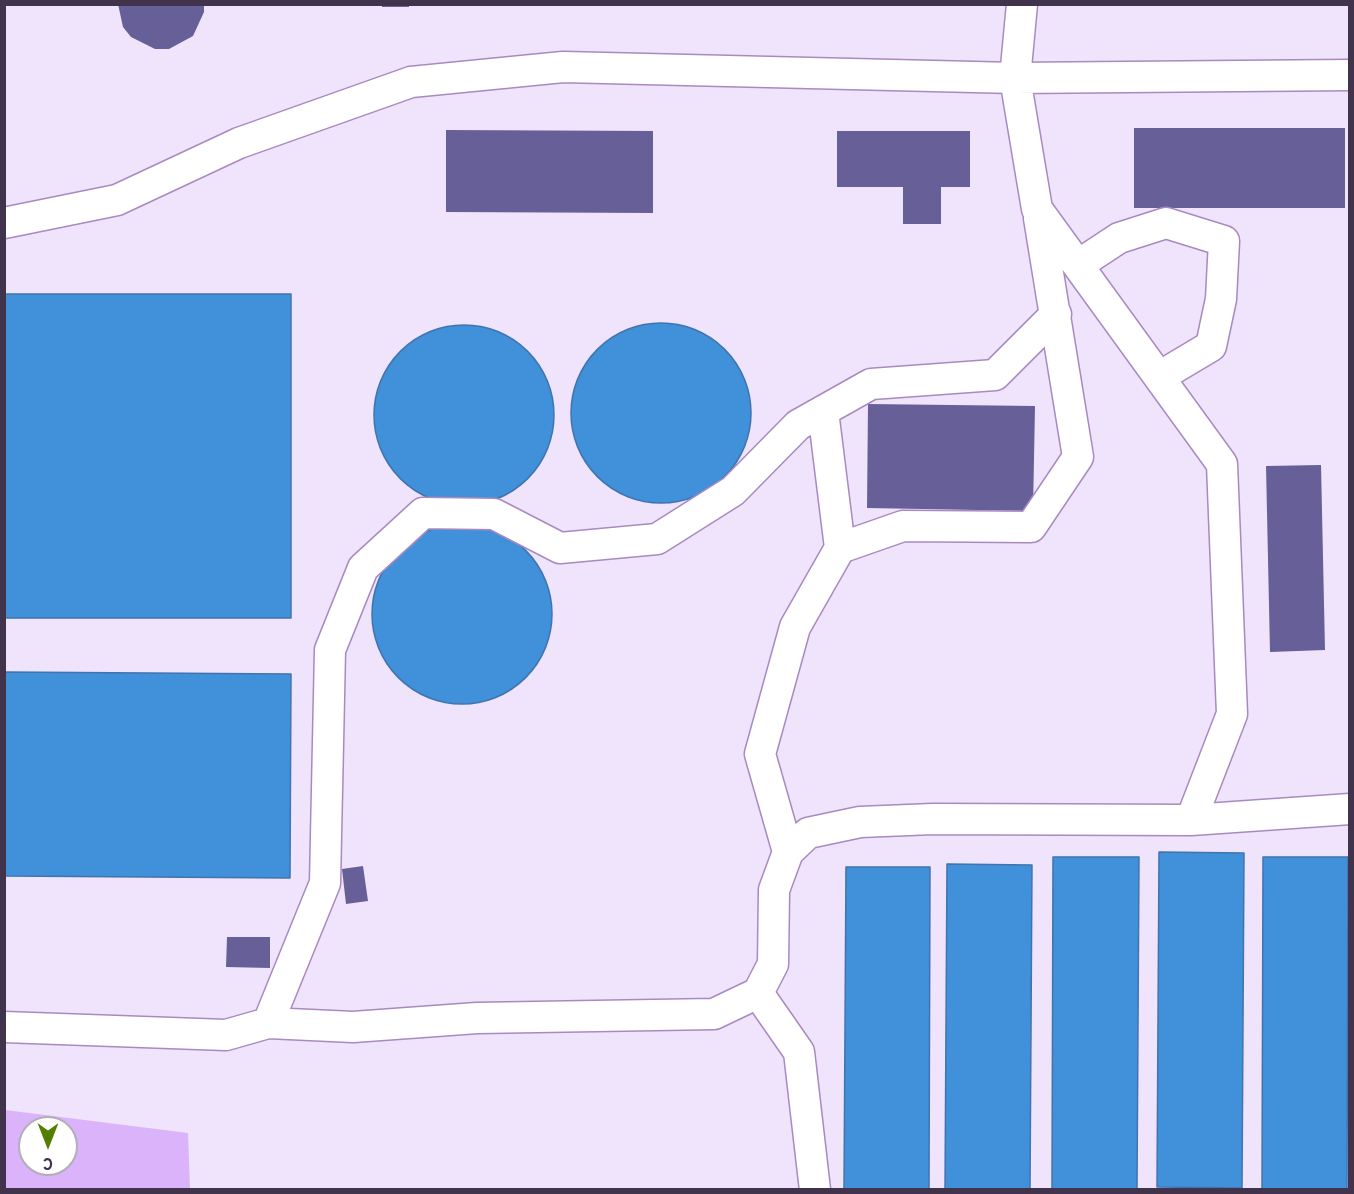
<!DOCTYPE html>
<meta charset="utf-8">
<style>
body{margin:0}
#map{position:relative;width:1354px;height:1194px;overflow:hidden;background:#f0e3fc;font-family:Overpass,sans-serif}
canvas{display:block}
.frame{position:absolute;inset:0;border:6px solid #40334b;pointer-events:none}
.north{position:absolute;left:18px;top:1116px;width:60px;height:60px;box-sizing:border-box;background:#fff;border:2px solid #b3adb7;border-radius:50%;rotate:180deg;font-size:16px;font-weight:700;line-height:24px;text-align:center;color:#40334b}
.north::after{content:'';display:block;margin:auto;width:21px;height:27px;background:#547e01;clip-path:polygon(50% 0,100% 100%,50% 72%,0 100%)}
</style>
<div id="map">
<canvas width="1354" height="1194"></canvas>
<div class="frame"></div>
<div class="north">С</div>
</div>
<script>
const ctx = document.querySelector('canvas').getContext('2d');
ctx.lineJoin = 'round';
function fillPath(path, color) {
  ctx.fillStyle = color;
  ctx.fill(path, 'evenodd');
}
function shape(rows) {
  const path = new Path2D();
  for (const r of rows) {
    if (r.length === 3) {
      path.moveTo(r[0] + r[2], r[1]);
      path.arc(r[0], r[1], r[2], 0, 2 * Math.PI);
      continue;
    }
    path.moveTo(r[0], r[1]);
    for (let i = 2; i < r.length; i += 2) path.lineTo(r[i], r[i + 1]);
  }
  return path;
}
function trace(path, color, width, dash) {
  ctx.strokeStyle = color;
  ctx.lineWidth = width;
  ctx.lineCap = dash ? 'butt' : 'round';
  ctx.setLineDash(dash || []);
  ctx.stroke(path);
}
fillPath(shape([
 [5,1110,188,1133,190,1189,5,1189],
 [30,1128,66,1128,66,1164,30,1164]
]), '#dab3fb');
const water = shape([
 [4,294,291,294,291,618,5,618,4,294],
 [661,413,90],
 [464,415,90],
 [462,614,90],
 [5,672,291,674,290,878,5,876,5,672],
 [1159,852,1244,853,1242,1188,1157,1187,1159,852],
 [1053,857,1139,857,1137,1189,1052,1189,1053,857],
 [1263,857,1348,857,1347,1189,1262,1189,1263,857],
 [947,864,1032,865,1030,1189,945,1189,947,864],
 [846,867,930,867,929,1189,844,1189,846,867]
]);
fillPath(water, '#4090da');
trace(water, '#4074af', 1.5);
fillPath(shape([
 [118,4,204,4,204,12,193,36,169,49,155,49,131,37,123,27],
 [382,4,409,4,409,7,382,7],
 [1134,128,1345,128,1345,208,1134,208],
 [446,130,653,131,653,213,446,212],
 [837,131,970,131,970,187,941,187,941,224,903,224,903,187,837,187],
 [868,404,1035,406,1033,511,867,508],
 [1321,465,1325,650,1270,652,1266,466],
 [363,866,368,901,346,904,342,869],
 [227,937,270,937,270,968,226,967]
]), '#675f97');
const minor = shape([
 [1022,4,1015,78,1037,209,1222,464,1232,714,1191,820],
 [4,223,117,200,239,143,411,82,563,67,1015,78,1350,75],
 [1078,265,1119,238,1166,223,1224,241,1221,299,1211,346,1159,377],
 [823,411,840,548],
 [788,852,760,754,795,627,840,548,903,526,1031,527,1078,457,1039,218],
 [758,993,799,1052,815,1190],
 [268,1023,325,883,330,650,363,568,423,513,494,514,560,548,657,539,733,491,798,425,871,384,995,375,1056,314],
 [4,1027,226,1035,268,1023,353,1027,477,1018,714,1014,758,993,773,964,774,890,788,852,808,833,860,822,933,819,1191,820,1350,809]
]);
trace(minor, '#a88ac1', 33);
trace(minor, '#fff', 30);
</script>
